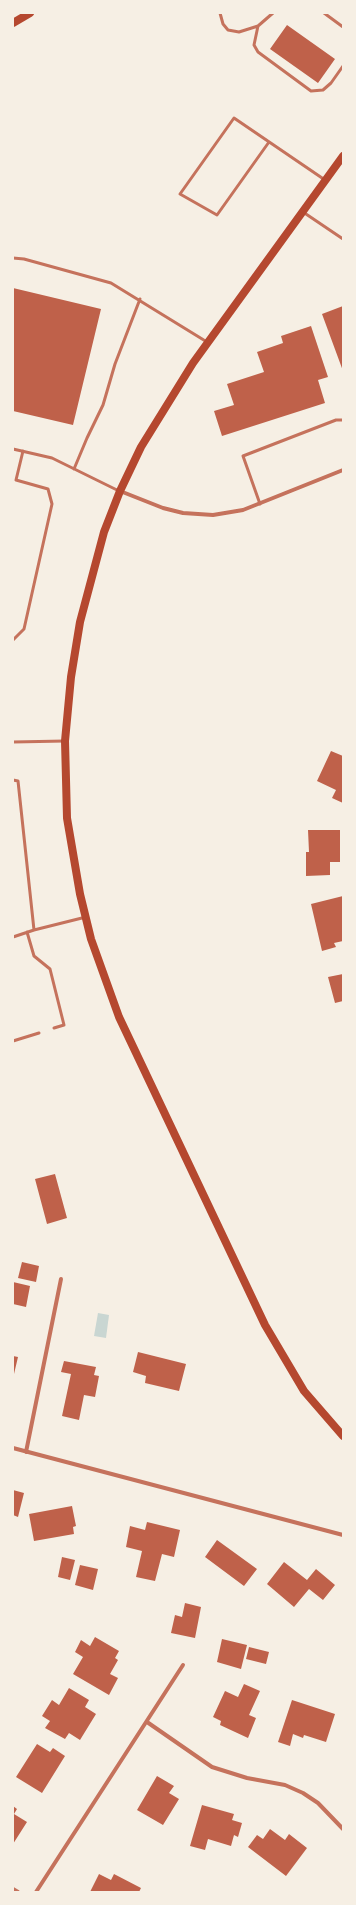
<!DOCTYPE html>
<style>
body{margin:0}
#map{position:relative;width:356px;height:1905px;overflow:hidden;background:#f6efe4;font-family:"PT Sans",sans-serif}
canvas{display:block}
.frame{position:absolute;inset:0;border:14px solid #f6efe4;pointer-events:none}
</style>
<div id="map">
<canvas width="356" height="1905"></canvas>
<div class="frame"></div>
</div>
<script>
const ctx = document.querySelector('canvas').getContext('2d');
ctx.lineJoin = 'round';
function fillPath(path, color) {
  ctx.fillStyle = color;
  ctx.fill(path, 'evenodd');
}
function shape(rows) {
  const path = new Path2D();
  for (const r of rows) {
    path.moveTo(r[0], r[1]);
    for (let i = 2; i < r.length; i += 2) path.lineTo(r[i], r[i + 1]);
  }
  return path;
}
function trace(path, color, width, dash) {
  ctx.strokeStyle = color;
  ctx.lineWidth = width;
  ctx.lineCap = dash ? 'butt' : 'round';
  ctx.setLineDash(dash || []);
  ctx.stroke(path);
}
fillPath(shape([
 [98,1313,109,1315,106,1338,94,1336]
]), '#c9d6d2');
fillPath(shape([
 [287,25,335,59,318,83,270,49],
 [13,288,101,309,73,425,13,411],
 [343,306,343,371,322,314],
 [311,326,328,377,318,380,325,403,222,436,214,411,234,405,227,384,264,372,257,352,283,343,281,336],
 [331,751,343,756,343,803,332,798,336,790,317,781],
 [308,830,340,830,340,862,330,862,330,875,306,876,306,852,309,852],
 [343,896,343,941,334,943,336,947,322,951,311,904],
 [343,974,343,1001,335,1003,328,977],
 [55,1174,67,1218,47,1224,35,1179],
 [22,1262,39,1266,36,1282,18,1278],
 [13,1282,30,1286,26,1307,13,1304],
 [138,1352,186,1364,179,1391,145,1383,146,1376,133,1372],
 [13,1356,18,1357,14,1374,13,1374],
 [64,1361,96,1367,94,1375,99,1376,95,1397,84,1395,79,1420,62,1416,71,1374,61,1372],
 [13,1490,24,1493,18,1517,13,1515],
 [72,1506,76,1526,73,1527,74,1534,34,1541,29,1514],
 [147,1522,180,1530,174,1557,162,1554,155,1581,136,1577,142,1551,126,1547,130,1526,145,1530],
 [217,1540,257,1569,244,1586,205,1557],
 [62,1557,75,1560,70,1580,58,1577],
 [284,1562,307,1580,316,1569,335,1585,323,1600,309,1589,294,1607,267,1584],
 [80,1565,98,1569,93,1590,75,1585],
 [185,1603,201,1607,195,1638,171,1633,175,1615,182,1617],
 [95,1637,119,1651,115,1658,118,1660,110,1674,118,1678,109,1695,73,1674,83,1657,75,1652,81,1640,90,1646],
 [222,1639,247,1645,241,1669,217,1662],
 [249,1647,269,1652,266,1664,246,1659],
 [244,1684,260,1691,249,1715,256,1718,248,1738,220,1725,221,1721,213,1717,225,1691,238,1697],
 [69,1688,89,1700,85,1707,96,1714,80,1740,69,1733,65,1739,45,1728,50,1721,42,1716,52,1700,59,1705],
 [292,1700,335,1714,326,1742,304,1735,303,1738,293,1734,290,1746,278,1742],
 [37,1744,50,1752,53,1748,65,1756,42,1793,16,1777],
 [157,1776,174,1786,169,1793,179,1799,163,1825,137,1810],
 [202,1805,234,1814,232,1820,242,1823,238,1837,234,1835,231,1846,208,1839,205,1850,190,1846],
 [13,1806,17,1809,14,1814,27,1822,13,1844],
 [270,1829,285,1840,289,1834,307,1848,286,1876,248,1847,257,1835,263,1839],
 [99,1874,111,1880,114,1874,141,1888,139,1892,90,1892]
]), '#bf614a');
trace(shape([
 [220,13,223,24,228,30,239,32,258,26,273,13],
 [324,13,343,27],
 [258,26,254,45,258,52,311,91,323,90,331,83,343,66],
 [269,142,217,215,180,194,234,118,325,180],
 [303,212,343,239],
 [13,258,24,259,111,283,207,342],
 [13,449,52,458,119,491],
 [74,469,87,438,103,405,115,364,140,299],
 [260,504,243,456,336,420,343,420],
 [13,640,24,629,52,504,48,489,16,480,23,451],
 [13,742,65,741],
 [13,780,18,781,34,930,86,917],
 [27,932,34,956,50,969,64,1025,54,1028],
 [13,937,34,930],
 [13,1041,39,1033]
]), '#c5725c', 3);
trace(shape([
 [120,491,163,508,183,513,213,515,243,510,343,470],
 [13,1448,343,1535],
 [26,1452,61,1279],
 [147,1722,212,1767,247,1778,285,1785,303,1793,318,1803,343,1829],
 [13,1889,18,1892],
 [36,1892,183,1665]
]), '#c5725c', 4);
trace(shape([
 [13,23,30,13],
 [343,156,193,363,141,447,120,491,104,532,80,622,71,677,65,741,67,818,80,894,91,939,119,1017,265,1325,304,1391,343,1436]
]), '#b5482f', 8);
</script>
